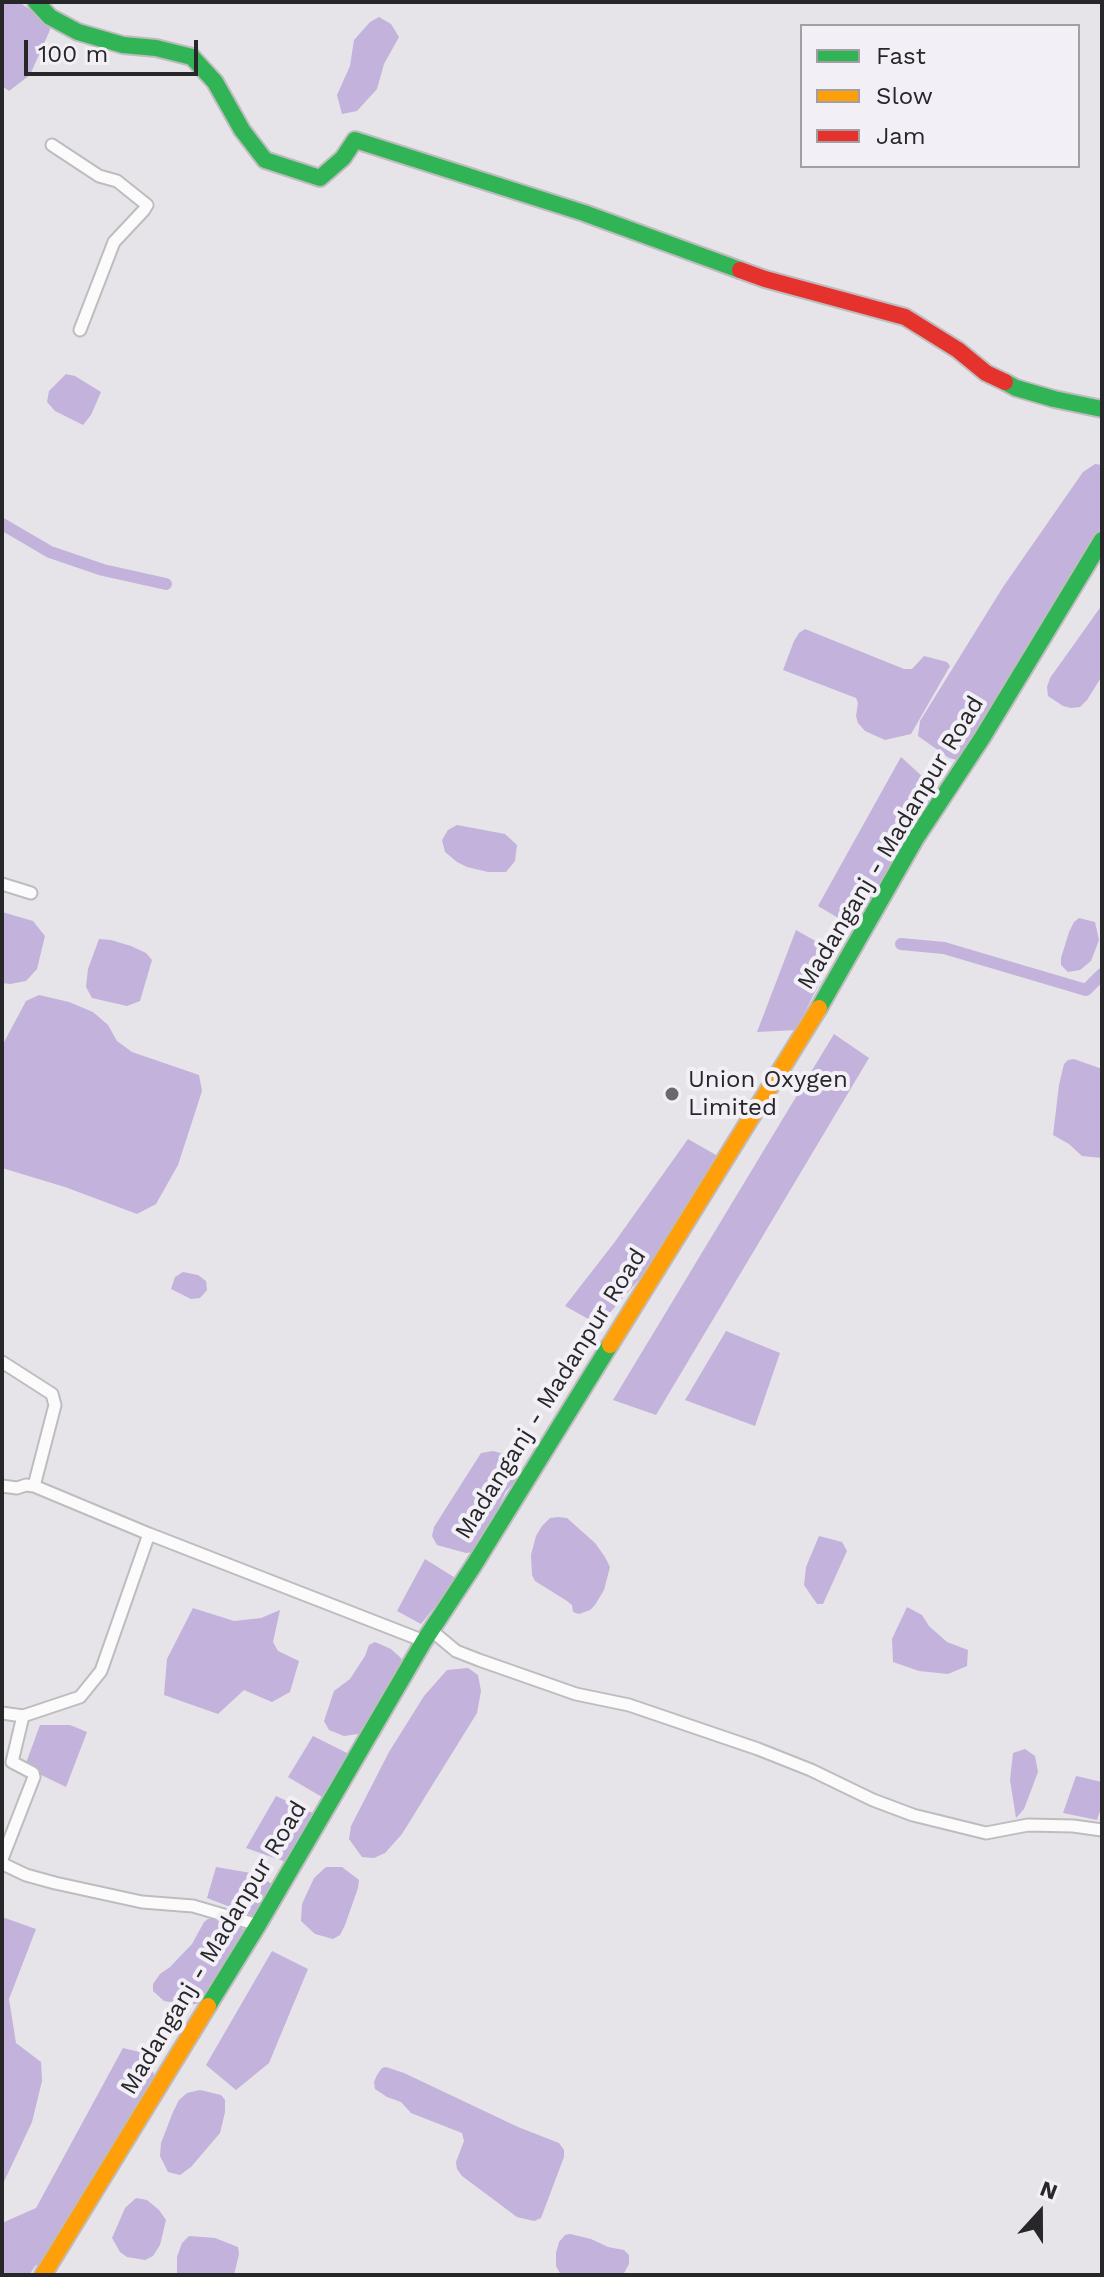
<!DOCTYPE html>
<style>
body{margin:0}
#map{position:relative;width:1104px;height:2277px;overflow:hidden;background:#e6e4e8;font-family:"Work Sans",sans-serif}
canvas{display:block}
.frame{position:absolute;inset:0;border:4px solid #272628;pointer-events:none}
.legend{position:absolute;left:800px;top:24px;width:280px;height:144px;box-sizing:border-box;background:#f2f0f6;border:2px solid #a19fa4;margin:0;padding:10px 14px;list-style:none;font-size:24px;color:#272628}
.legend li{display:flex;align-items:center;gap:16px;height:40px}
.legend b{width:40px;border:2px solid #a19fa4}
.north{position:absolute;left:1000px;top:2173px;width:80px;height:80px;-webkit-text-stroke:6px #f2f0f6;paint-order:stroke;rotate:21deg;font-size:22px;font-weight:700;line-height:32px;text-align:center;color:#272628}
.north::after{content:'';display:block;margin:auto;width:28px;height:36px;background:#272628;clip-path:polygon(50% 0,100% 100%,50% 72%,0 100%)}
.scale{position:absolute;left:24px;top:40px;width:174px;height:36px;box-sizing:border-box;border:4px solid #272628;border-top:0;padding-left:10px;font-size:24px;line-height:28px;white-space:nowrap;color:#272628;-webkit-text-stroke:6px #f2f0f6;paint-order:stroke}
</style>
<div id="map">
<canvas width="1104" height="2277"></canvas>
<div class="frame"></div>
<ul class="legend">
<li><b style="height:10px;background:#30b455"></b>Fast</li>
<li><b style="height:10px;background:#ff9f0a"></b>Slow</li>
<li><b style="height:10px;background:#e5322d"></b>Jam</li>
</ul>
<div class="north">N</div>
<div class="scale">100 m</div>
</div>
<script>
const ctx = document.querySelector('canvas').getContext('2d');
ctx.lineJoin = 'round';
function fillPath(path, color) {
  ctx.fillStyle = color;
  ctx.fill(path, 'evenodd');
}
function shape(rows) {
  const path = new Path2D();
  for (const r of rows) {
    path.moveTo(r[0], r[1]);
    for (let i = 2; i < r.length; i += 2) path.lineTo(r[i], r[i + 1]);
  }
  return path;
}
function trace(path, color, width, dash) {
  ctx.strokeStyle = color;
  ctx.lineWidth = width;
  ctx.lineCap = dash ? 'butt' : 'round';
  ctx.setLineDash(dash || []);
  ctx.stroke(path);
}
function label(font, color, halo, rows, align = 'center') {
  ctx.font = font + ' "Work Sans",sans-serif';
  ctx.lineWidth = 8;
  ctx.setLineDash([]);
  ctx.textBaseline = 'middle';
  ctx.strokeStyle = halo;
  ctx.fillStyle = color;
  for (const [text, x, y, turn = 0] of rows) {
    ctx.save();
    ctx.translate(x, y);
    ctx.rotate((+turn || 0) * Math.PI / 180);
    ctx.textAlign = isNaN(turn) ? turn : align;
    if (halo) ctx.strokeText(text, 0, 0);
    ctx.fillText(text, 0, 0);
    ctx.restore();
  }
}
fillPath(shape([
 [4,2,19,2,49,23,50,30,30,75,9,91,2,86,2,4],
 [379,17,391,24,399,37,384,64,377,89,357,111,342,114,337,95,350,66,354,40,370,22],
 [66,374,75,376,101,392,91,415,83,425,55,411,47,402,49,391],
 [1095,464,1102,465,1102,526,961,761,949,758,918,736,920,721,1003,587,1083,472],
 [1102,605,1102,676,1087,700,1080,707,1071,708,1063,706,1048,696,1047,687,1050,678],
 [805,629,904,669,912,669,924,656,947,662,950,666,911,734,885,740,865,731,858,723,856,716,858,703,856,698,783,670,794,641,799,633],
 [901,757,936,789,923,816,857,929,818,906],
 [457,825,505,834,517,845,515,861,506,872,488,872,467,867,457,862,445,852,442,840,448,830],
 [2,912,33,921,45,936,37,969,26,981,10,984,2,983],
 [1079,918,1095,922,1099,940,1091,961,1080,970,1068,972,1061,965,1061,958,1069,932,1074,922],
 [796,930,835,952,796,1030,757,1032],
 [99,939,111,940,131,946,146,953,152,960,140,1001,127,1006,92,998,86,987,88,969],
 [39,995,69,1002,93,1012,108,1025,117,1041,132,1052,199,1075,202,1091,178,1165,156,1204,137,1214,65,1187,2,1168,2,1046,26,1001],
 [834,1034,869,1058,656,1415,613,1400],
 [1074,1059,1102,1069,1102,1158,1082,1156,1069,1144,1053,1135,1059,1085,1064,1064,1068,1060],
 [688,1139,716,1155,712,1176,651,1266,599,1325,565,1306,614,1243],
 [183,1272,198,1275,206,1281,207,1290,200,1298,191,1299,171,1289,175,1277],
 [726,1331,780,1353,755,1426,685,1400],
 [493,1451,519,1458,521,1470,514,1483,506,1491,488,1531,473,1552,466,1553,437,1545,432,1536,434,1527,481,1453],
 [558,1517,567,1518,595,1543,605,1557,610,1567,604,1590,595,1605,590,1610,579,1614,573,1612,572,1605,567,1601,535,1581,532,1575,531,1555,536,1536,542,1526,550,1518],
 [819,1536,842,1542,847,1551,823,1604,817,1604,804,1585,806,1567],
 [425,1559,457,1579,421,1624,397,1611],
 [907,1607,922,1615,929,1626,947,1642,968,1650,967,1666,948,1674,919,1671,893,1662,892,1639],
 [193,1608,234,1621,261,1618,280,1610,273,1642,278,1651,299,1661,290,1692,272,1702,244,1690,218,1714,164,1695,167,1659],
 [375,1642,391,1649,401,1658,404,1665,365,1733,344,1736,329,1730,324,1721,334,1691,350,1679,365,1656,369,1645],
 [468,1668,478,1675,481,1691,477,1713,402,1834,385,1853,374,1858,362,1857,349,1839,351,1826,389,1752,424,1696,447,1670],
 [40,1725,70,1725,87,1732,66,1787,31,1770,26,1763],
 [313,1736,349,1754,327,1800,288,1777],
 [1025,1749,1035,1756,1038,1772,1024,1809,1016,1818,1010,1780,1013,1753],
 [1076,1776,1102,1782,1102,1805,1097,1820,1063,1813],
 [276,1796,315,1814,286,1862,246,1848],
 [216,1867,257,1874,276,1887,256,1917,207,1898],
 [326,1867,342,1867,359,1880,358,1888,345,1925,340,1935,333,1939,315,1934,301,1921,302,1904,314,1878],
 [2,1917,36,1929,9,1999,16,2043,41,2062,42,2081,32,2122,2,2186],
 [217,1918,238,1925,244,1930,245,1935,203,2003,188,2005,164,2001,153,1991,153,1984,160,1974,170,1967,192,1944,204,1922,208,1919],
 [272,1951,308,1969,269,2063,236,2090,206,2065],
 [123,2048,148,2054,156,2081,46,2266,36,2265,29,2275,2,2275,2,2223,36,2208],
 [386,2067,404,2073,518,2127,559,2143,564,2150,564,2157,541,2218,534,2221,517,2217,462,2176,457,2169,456,2162,464,2141,462,2133,411,2113,401,2102,387,2097,375,2089,374,2082,377,2075,382,2068],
 [200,2090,221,2095,225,2100,225,2112,220,2133,191,2167,180,2175,168,2172,160,2156,161,2143,173,2112,179,2100,187,2093],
 [136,2198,147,2200,159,2210,166,2220,160,2245,153,2256,145,2260,127,2257,120,2252,112,2238,125,2208],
 [570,2234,591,2239,608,2247,624,2250,629,2255,629,2264,623,2275,561,2275,556,2266,556,2253,559,2242,565,2235],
 [189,2236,215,2238,238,2247,239,2254,234,2275,177,2275,177,2257,182,2243]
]), '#c2b2dc');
trace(shape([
 [2,524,50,552,103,570,166,584],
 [901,944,944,948,1086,990,1102,974]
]), '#c2b2dc', 12);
const street = shape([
 [52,145,99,176,117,181,147,205,144,210,114,242,80,330],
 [2,884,31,893],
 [2,1362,52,1394,55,1405,34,1486,149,1534,424,1641],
 [2,1486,17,1488,26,1485,34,1486],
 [432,1631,456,1651,479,1660,576,1694,629,1705,758,1749,811,1770,873,1800,913,1815,986,1833,1028,1825,1073,1826,1102,1830],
 [2,1713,23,1716,80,1697,101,1671,149,1534],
 [2,1859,34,1777,33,1773,12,1762,23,1716],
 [2,1861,5,1865,26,1875,55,1883,142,1902,193,1906,258,1925]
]);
const fast = shape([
 [36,2,50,17,78,32,123,45,156,48,192,57,215,82,242,130,265,160,320,178,343,158,355,140,584,213,740,270],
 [1005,382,1016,388,1054,399,1102,409],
 [819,1008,916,838,982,738,1102,540],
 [208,2006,258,1925,424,1641,474,1565,610,1345]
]);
const slow = shape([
 [610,1345,819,1008],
 [43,2275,208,2006]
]);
const jam = shape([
 [740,270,765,279,905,317,958,350,986,373,1005,382]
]);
trace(street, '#bebcbf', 15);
trace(fast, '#bebcbf', 20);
trace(slow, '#bebcbf', 20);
trace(jam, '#bebcbf', 20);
trace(street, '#fbfbfc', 11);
trace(fast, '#30b455', 16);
trace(slow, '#ff9f0a', 16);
trace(jam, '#e5322d', 16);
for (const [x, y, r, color] of [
 [672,1094,8,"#6a686b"]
]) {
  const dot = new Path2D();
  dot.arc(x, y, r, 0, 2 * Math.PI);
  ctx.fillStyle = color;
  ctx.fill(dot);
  trace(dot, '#f2f0f6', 3);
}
label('24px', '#272628', '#f2f0f6', [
 ["Madanganj - Madanpur Road",891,843,-59],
 ["Madanganj - Madanpur Road",551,1394,-58],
 ["Madanganj - Madanpur Road",214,1948,-59]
]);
label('24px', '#272628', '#f2f0f6', [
 ["Union Oxygen",688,1080],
 ["Limited",688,1108]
], 'left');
</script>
